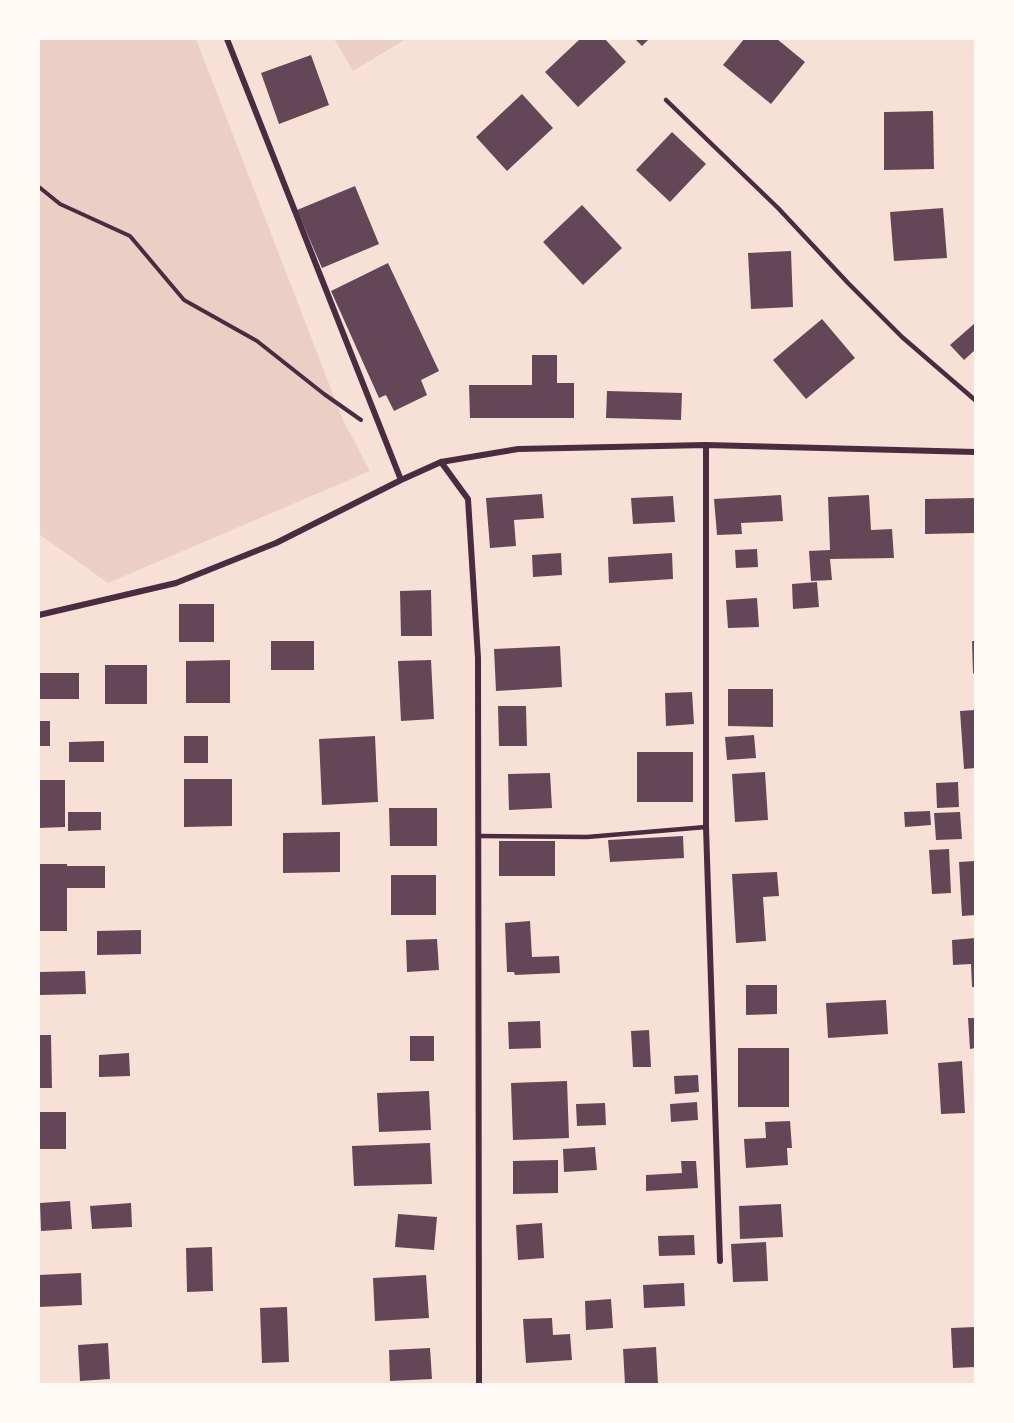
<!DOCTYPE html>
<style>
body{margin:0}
#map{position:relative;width:1014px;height:1423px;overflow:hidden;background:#f7e1d7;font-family:Commissioner,sans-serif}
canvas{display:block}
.frame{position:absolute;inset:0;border:40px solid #fffaf5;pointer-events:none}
</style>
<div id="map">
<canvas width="1014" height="1423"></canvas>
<div class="frame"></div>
</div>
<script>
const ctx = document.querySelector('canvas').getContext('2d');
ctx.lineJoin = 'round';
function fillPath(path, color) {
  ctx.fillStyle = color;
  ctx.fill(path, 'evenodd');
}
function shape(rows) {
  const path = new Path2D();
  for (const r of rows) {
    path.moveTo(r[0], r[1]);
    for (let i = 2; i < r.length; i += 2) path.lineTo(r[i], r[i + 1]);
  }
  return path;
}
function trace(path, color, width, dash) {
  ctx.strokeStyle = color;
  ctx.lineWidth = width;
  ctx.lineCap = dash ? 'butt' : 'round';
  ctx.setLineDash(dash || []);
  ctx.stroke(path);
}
fillPath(shape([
 [39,39,196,39,343,420,370,471,108,583,39,534],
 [334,39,406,39,353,71]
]), '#ebcfc5');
fillPath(shape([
 [580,39,605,39,626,62,578,107,545,72],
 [635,39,649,39,642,46],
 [744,39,777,39,805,62,771,104,723,65],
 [311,55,329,105,279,124,261,73],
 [522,94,553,128,507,171,476,137],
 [933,111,934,169,884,170,884,112],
 [672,132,706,164,670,202,636,170],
 [355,186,379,244,322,268,297,210],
 [582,205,622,248,583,285,543,242],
 [943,208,947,258,894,261,890,212],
 [791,251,793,307,751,309,748,253],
 [388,263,439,371,421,380,427,395,394,411,386,395,379,398,331,291],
 [822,319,855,358,806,399,773,360],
 [975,323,975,350,964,360,950,345],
 [532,355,557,355,557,383,574,383,574,418,470,418,469,385,532,385],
 [607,391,682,393,681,420,606,418],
 [542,494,544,518,514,520,516,546,490,548,486,498],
 [781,495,783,521,741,523,742,534,717,535,714,499],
 [869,495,871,530,892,529,894,558,830,559,832,580,811,581,809,551,830,550,828,497],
 [673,496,675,522,633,524,631,498],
 [975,498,975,533,925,534,925,499],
 [757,549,758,567,736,568,735,550],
 [561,553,562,575,533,577,532,555],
 [672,553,673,579,609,583,608,557],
 [817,582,819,607,793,609,792,584],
 [431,590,432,636,401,636,400,591],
 [757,598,759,627,728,628,726,600],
 [179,604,214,604,214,642,179,642],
 [271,641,314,641,314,670,271,670],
 [972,641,975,641,975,674,973,673],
 [560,646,562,687,496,691,494,649],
 [230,660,230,703,186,703,186,661],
 [431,660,434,719,401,721,398,661],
 [105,665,147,665,147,704,105,704],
 [39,673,79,673,79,699,39,699],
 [728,689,773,689,773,727,728,726],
 [692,692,694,724,666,726,665,693],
 [498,706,526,706,527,746,499,746],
 [975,710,975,768,964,769,960,711],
 [39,721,50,721,50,746,39,746],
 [754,735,756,758,727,760,725,737],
 [184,736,208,736,208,763,184,763],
 [375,736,378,802,322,805,319,739],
 [104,741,104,762,69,762,69,742],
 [637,752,693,752,693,802,637,802],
 [765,772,768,820,735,822,732,774],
 [550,773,552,808,509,810,508,774],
 [184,779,232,779,232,826,184,827],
 [39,780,65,780,65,827,39,828],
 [958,782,959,807,937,808,936,783],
 [389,808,437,808,437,846,390,846],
 [930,811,931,825,905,827,904,812],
 [68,812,101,812,101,830,68,831],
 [960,812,962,839,936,840,934,813],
 [340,832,340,872,283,873,283,833],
 [683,836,684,858,610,862,608,840],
 [499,841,555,841,555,876,499,876],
 [949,849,951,893,932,894,929,850],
 [975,861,975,915,962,916,959,862],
 [39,864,67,864,67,866,105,866,105,888,67,888,67,931,39,931],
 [777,872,779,896,763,897,766,941,736,943,732,874],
 [391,875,436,875,436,915,391,915],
 [530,921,532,957,559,956,560,973,515,975,514,972,507,972,505,923],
 [141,930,141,954,97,955,97,931],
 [975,938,975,987,972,987,971,964,953,965,952,940],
 [437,939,439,970,407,972,406,940],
 [85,971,86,994,39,995,39,972],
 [746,985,777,985,777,1014,746,1015],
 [886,1000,888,1034,828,1038,826,1003],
 [968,1018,975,1018,975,1048,970,1049],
 [540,1021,541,1048,509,1049,508,1022],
 [649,1030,651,1067,633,1067,631,1031],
 [39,1035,51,1035,52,1088,39,1088],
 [410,1036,434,1036,434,1061,410,1061],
 [738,1048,789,1048,789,1107,738,1107],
 [129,1053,130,1076,99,1077,99,1055],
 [962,1061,965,1113,941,1114,938,1063],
 [698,1075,699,1092,675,1094,674,1076],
 [567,1081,569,1138,513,1140,511,1083],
 [429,1091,431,1130,379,1132,377,1093],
 [697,1102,698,1120,671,1122,670,1104],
 [605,1103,606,1125,577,1126,576,1104],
 [39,1112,66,1112,66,1149,39,1149],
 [790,1121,792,1148,787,1148,788,1165,746,1168,744,1139,766,1138,765,1122],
 [430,1143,432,1184,354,1186,352,1146],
 [595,1147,597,1170,564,1172,563,1149],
 [558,1160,558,1193,513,1194,513,1161],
 [681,1161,696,1161,698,1188,646,1191,646,1175,682,1173],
 [70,1201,72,1229,41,1231,40,1203],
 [131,1203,132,1227,92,1229,90,1206],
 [781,1204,783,1237,740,1239,739,1206],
 [398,1214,437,1217,434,1250,395,1247],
 [542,1223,544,1258,518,1260,516,1225],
 [694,1235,695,1255,659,1256,658,1236],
 [766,1242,768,1281,733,1282,731,1244],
 [212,1247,213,1291,187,1292,186,1248],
 [81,1273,82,1305,39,1307,39,1275],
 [426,1275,429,1318,375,1321,373,1278],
 [684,1283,685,1306,644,1308,643,1285],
 [611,1299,613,1328,586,1330,585,1301],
 [287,1307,289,1362,262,1363,260,1308],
 [552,1318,553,1335,570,1334,572,1360,526,1363,523,1319],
 [975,1327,975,1367,953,1368,951,1328],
 [108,1343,110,1379,80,1381,78,1345],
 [656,1347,658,1384,625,1384,623,1349],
 [430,1348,432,1379,390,1381,389,1350]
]), '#644757');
trace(shape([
 [39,187,60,204,130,236,184,300,257,341,324,394,361,420]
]), '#4a2c40', 4);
trace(shape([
 [666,100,778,208,848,283,902,337,975,400],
 [478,836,587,837,706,827]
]), '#4a2c40', 4.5);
trace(shape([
 [227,39,401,480],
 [706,445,706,827,720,1261],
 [441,462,468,499,478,658,479,1384],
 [39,615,176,583,276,543,401,480,441,462,518,449,706,445,975,452]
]), '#4a2c40', 6);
</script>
